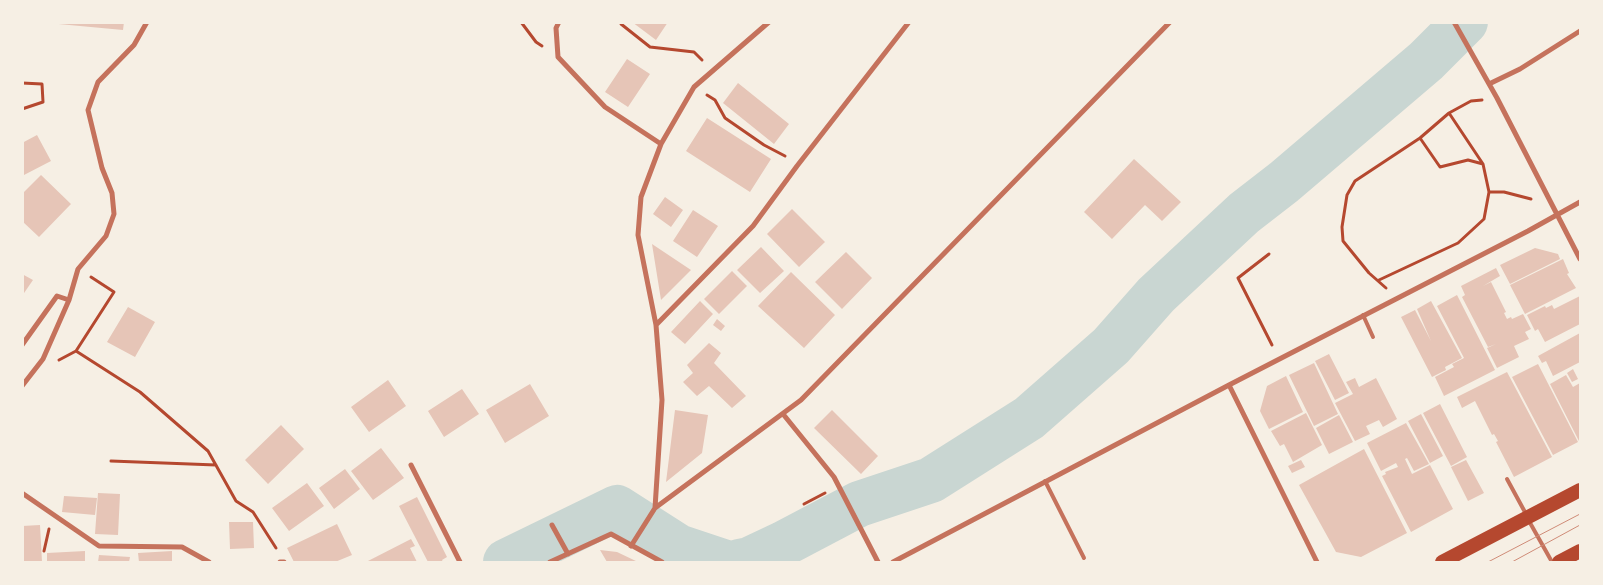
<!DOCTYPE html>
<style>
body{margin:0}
#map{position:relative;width:1603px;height:585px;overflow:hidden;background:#f6efe4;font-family:"DejaVu Sans",sans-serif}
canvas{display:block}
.frame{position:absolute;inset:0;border:24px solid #f6efe4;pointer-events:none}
</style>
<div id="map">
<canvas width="1603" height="585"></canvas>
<div class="frame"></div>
</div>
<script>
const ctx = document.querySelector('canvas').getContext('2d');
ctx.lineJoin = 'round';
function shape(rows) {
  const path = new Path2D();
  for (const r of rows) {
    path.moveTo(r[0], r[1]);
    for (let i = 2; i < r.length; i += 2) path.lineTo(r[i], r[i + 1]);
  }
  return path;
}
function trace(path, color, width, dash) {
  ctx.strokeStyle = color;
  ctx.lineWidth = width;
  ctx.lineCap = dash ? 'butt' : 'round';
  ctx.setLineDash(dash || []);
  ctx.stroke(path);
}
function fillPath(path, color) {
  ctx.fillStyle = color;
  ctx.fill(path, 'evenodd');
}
trace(shape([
 [506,562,617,508,678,547,723,562],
 [739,562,749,560,783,544,859,504,931,480,1029,418,1111,346,1156,295,1244,213,1284,182,1426,61,1465,22]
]), '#c9d6d2', 46);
fillPath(shape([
 [37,22,124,22,123,30],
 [632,22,668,22,656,40],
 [627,59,650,74,628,107,605,92],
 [738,83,789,124,774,144,723,103],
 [707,118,771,159,750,192,686,151],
 [37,135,51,161,24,175,22,143],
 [1134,159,1181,202,1162,221,1145,205,1112,239,1084,212],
 [41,175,71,204,39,237,22,221,22,194],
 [665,197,683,210,671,227,653,214],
 [792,209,825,242,799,267,767,234],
 [693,210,718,226,697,257,673,241],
 [652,244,691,270,661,300],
 [761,247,784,271,760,293,737,270],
 [1535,248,1558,254,1560,259,1510,284,1500,265],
 [846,252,872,278,842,309,815,282],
 [1563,259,1569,273,1567,274,1576,288,1525,314,1510,285],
 [1496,268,1500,276,1483,286,1491,282,1506,312,1504,313,1507,319,1511,317,1512,319,1523,314,1531,329,1525,332,1529,339,1514,346,1519,357,1497,368,1487,348,1496,344,1488,347,1462,297,1465,295,1461,286],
 [732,271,747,286,719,314,704,299],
 [791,272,835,315,804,348,758,306],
 [22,274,33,280,22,296],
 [1457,295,1495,370,1444,396,1435,377,1454,367,1452,364,1464,358,1437,306],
 [1580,296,1580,324,1545,342,1538,329,1535,331,1527,315,1545,306,1546,308,1552,305,1554,309],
 [700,301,713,314,685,344,671,332],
 [1431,301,1462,358,1445,367,1446,370,1432,377,1401,317,1415,310,1431,341,1417,309],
 [128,307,155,322,135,357,107,342],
 [717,319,725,326,721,331,713,325],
 [1580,333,1580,362,1553,376,1546,361,1542,363,1538,356],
 [709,343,721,353,714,363,746,396,732,408,709,386,697,396,683,382,693,373,687,365],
 [1329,354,1349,393,1335,400,1315,361],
 [1314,363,1338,414,1314,426,1289,375],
 [1538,364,1578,442,1553,455,1512,377],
 [1573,369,1578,379,1572,382,1567,373],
 [1507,372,1552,457,1514,477,1496,442,1498,441,1494,434,1492,435,1475,401,1462,408,1457,397],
 [1566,375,1573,387,1580,383,1580,443,1550,384],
 [1286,376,1303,412,1269,429,1260,411,1267,386],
 [1355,378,1359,387,1376,378,1397,419,1383,427,1379,420,1366,426,1370,434,1355,441,1335,403,1353,394,1346,382],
 [388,380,406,406,369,432,351,407],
 [530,384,549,416,505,443,486,410],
 [462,389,479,414,444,437,428,411],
 [1440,404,1467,457,1451,466,1423,413],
 [675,410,708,415,702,453,666,482],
 [832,410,878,456,861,474,814,428],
 [1306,413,1322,445,1293,462,1284,444,1280,446,1271,431],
 [1421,414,1443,456,1430,463,1408,421],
 [1339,415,1353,442,1329,454,1316,428],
 [1406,423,1429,464,1414,471,1407,458,1405,459,1412,474,1430,465,1453,509,1411,532,1382,476,1386,474,1385,472,1398,467,1396,463,1381,471,1367,443],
 [281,425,304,449,268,484,245,460],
 [381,448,404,478,373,500,351,471],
 [1364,449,1407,533,1361,557,1336,552,1299,485],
 [1301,460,1305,467,1292,473,1288,466],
 [1466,460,1484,493,1468,501,1451,467],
 [345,469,360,489,334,509,319,488],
 [307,483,324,506,289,531,272,508],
 [98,493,120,494,118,535,95,534],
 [64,496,97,498,95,515,62,512],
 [417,497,447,557,442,560,443,562,428,562,399,506],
 [229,522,253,522,254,548,230,549],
 [337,524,352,555,335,562,294,562,287,548],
 [40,525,42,562,22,562,22,526],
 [411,539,415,546,410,548,417,562,366,562],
 [600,550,617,552,638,562,607,562],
 [85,551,85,562,47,562,47,553],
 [172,551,172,562,139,562,138,553],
 [99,555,130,557,129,562,98,562]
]), '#e6c5b7');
trace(shape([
 [521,22,536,42,542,46],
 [622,22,621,24,650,47,694,52,702,60],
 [22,83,42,84,43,102,22,109],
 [707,95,715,100,725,118,764,145,785,156],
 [1420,138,1440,167,1468,160,1483,164],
 [1489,192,1504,192,1531,199],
 [1269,254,1238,278,1272,345],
 [1379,280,1458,243,1484,219,1489,192,1483,164,1449,113],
 [1386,288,1369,273,1343,241,1342,227,1347,195,1355,181,1420,138,1449,113,1471,101,1482,100],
 [76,351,114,292,91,277],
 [59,360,76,351,140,392,208,451,236,501,253,512,276,548],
 [111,461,216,465],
 [804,504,825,493],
 [44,551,49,529]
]), '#b5482f', 3);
trace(shape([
 [1363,315,1373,337],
 [1507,479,1526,514],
 [1045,481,1084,558],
 [1529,521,1552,562]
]), '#c5725c', 4);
trace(shape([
 [559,22,556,28,558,57,605,107,661,144],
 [1454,22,1497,98,1580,259],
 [1489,84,1520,69,1580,31],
 [656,325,753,226,797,166,909,22],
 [22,345,57,296,69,300],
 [1229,385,1317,562],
 [22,386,43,359,69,300,78,269,106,236,114,214,112,193,102,168,88,110,98,82,134,45,147,22],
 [783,414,834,477,878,562],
 [411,465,460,562],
 [22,493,99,546,182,547,209,562],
 [655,508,662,400,656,325,638,235,641,197,661,144,694,87,769,22],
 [552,525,568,554],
 [631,546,655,508,801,400,1170,22],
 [280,562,284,562],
 [550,562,611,534,662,562],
 [893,562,1229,385,1528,231,1580,202]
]), '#c5725c', 5);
trace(shape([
 [1442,562,1580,490],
 [1559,562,1580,551]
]), '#b5482f', 14);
trace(shape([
 [1488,562,1580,514],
 [1512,562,1580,525]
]), '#cf8b77', 1);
</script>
